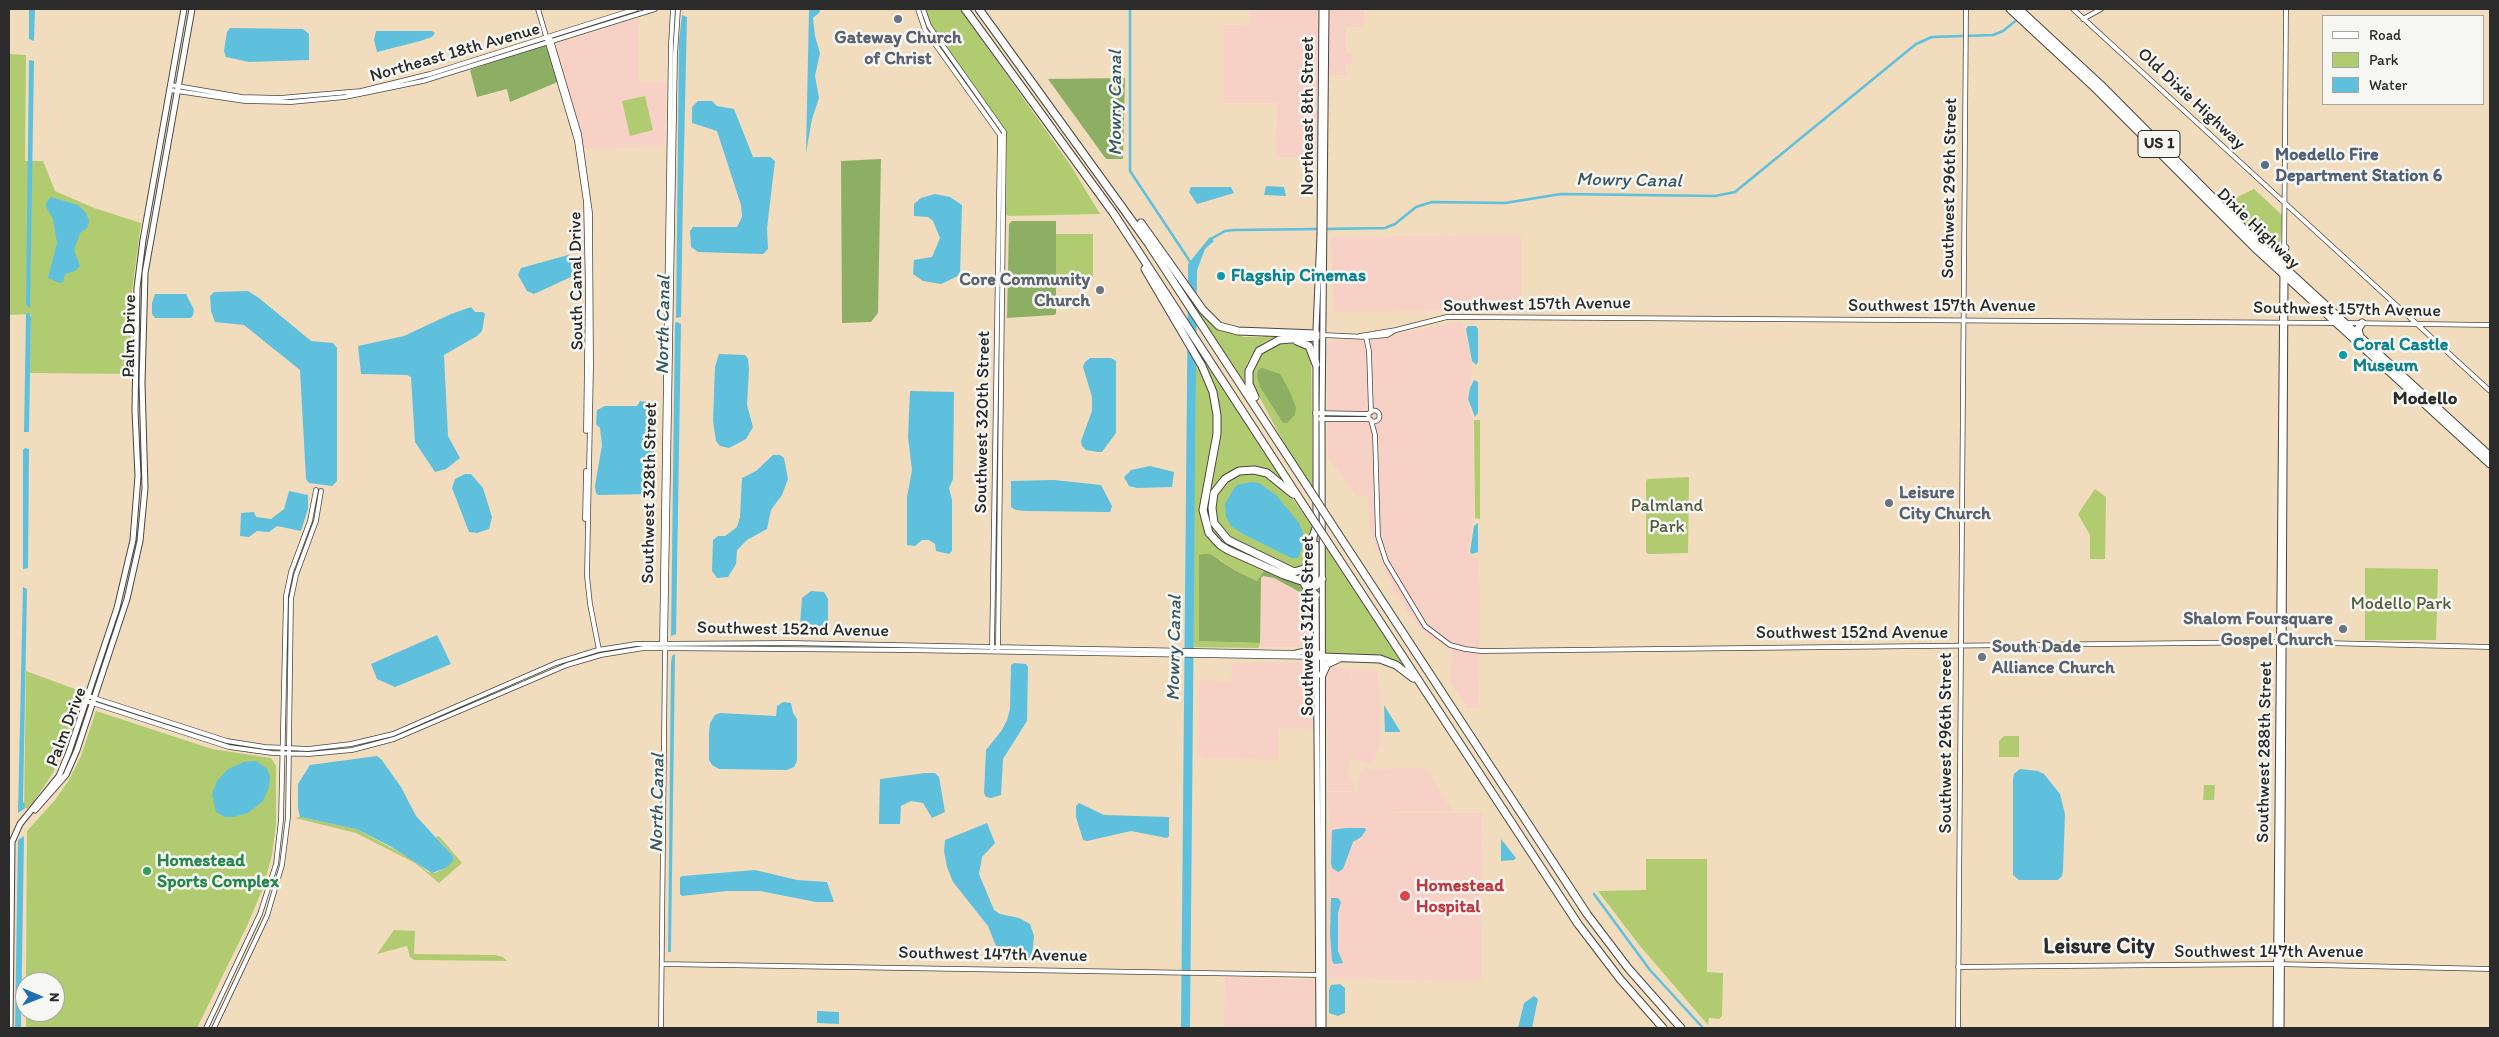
<!DOCTYPE html>
<style>
body{margin:0}
#map{position:relative;width:2499px;height:1037px;overflow:hidden;background:#f1dcbe;font-family:Itim,sans-serif}
canvas{display:block}
.frame{position:absolute;inset:0;border:10px solid #2b2b2b;pointer-events:none}
.legend{position:absolute;left:2322px;top:15px;width:162px;height:90px;box-sizing:border-box;background:#f6f6f2;border:1px solid #a5a5a2;margin:0;padding:6px 9px;list-style:none;font-size:15px;color:#2b2b2b}
.legend li{display:flex;align-items:center;gap:10px;height:25px}
.legend b{width:25px;border:1px solid #a5a5a2}
.north{position:absolute;left:15px;top:972px;width:50px;height:50px;box-sizing:border-box;background:#f6f6f2;border:1px solid #a5a5a2;border-radius:50%;rotate:91deg;font-size:14px;font-weight:700;line-height:20px;text-align:center;color:#2b2b2b}
.north::after{content:'';display:block;margin:auto;width:18px;height:22px;background:#1f6fb2;clip-path:polygon(50% 0,100% 100%,50% 72%,0 100%)}
</style>
<div id="map">
<canvas width="2499" height="1037"></canvas>
<div class="frame"></div>
<ul class="legend">
<li><b style="height:6px;background:#fff"></b>Road</li>
<li><b style="height:14px;background:#b1cb71"></b>Park</li>
<li><b style="height:14px;background:#5ec0dc"></b>Water</li>
</ul>
<div class="north">N</div>
</div>
<script>
const ctx = document.querySelector('canvas').getContext('2d');
ctx.lineJoin = 'round';
function fillPath(path, color) {
  ctx.fillStyle = color;
  ctx.fill(path, 'evenodd');
}
function shape(rows) {
  const path = new Path2D();
  for (const r of rows) {
    if (r.length === 3) {
      path.moveTo(r[0] + r[2], r[1]);
      path.arc(r[0], r[1], r[2], 0, 2 * Math.PI);
      continue;
    }
    path.moveTo(r[0], r[1]);
    for (let i = 2; i < r.length; i += 2) path.lineTo(r[i], r[i + 1]);
  }
  return path;
}
function trace(path, color, width, dash) {
  ctx.strokeStyle = color;
  ctx.lineWidth = width;
  ctx.lineCap = dash ? 'butt' : 'round';
  ctx.setLineDash(dash || []);
  ctx.stroke(path);
}
function label(font, color, halo, rows, align = 'center') {
  ctx.font = font + ' Itim,sans-serif';
  ctx.lineWidth = 5;
  ctx.setLineDash([]);
  ctx.textBaseline = 'middle';
  ctx.strokeStyle = halo;
  ctx.fillStyle = color;
  for (const [text, x, y, turn = 0] of rows) {
    ctx.save();
    ctx.translate(x, y);
    ctx.rotate((+turn || 0) * Math.PI / 180);
    ctx.textAlign = isNaN(turn) ? turn : align;
    if (halo) ctx.strokeText(text, 0, 0);
    ctx.fillText(text, 0, 0);
    ctx.restore();
  }
}
fillPath(shape([
 [1250,9,1364,9,1364,27,1346,27,1346,53,1352,53,1352,64,1346,64,1346,75,1317,75,1317,157,1276,157,1277,103,1224,103,1224,25,1245,25,1250,22],
 [639,18,638,81,666,82,664,147,584,148,556,44],
 [1521,236,1521,308,1519,310,1336,312,1334,309,1331,237],
 [1462,321,1473,369,1466,399,1473,421,1474,516,1468,549,1470,555,1478,559,1480,591,1479,708,1467,708,1451,683,1452,651,1428,636,1415,622,1396,595,1376,549,1369,526,1368,496,1357,496,1328,457,1327,345,1330,341,1387,337],
 [1268,575,1307,596,1307,647,1260,647,1261,578],
 [1232,662,1302,663,1351,669,1351,691,1352,669,1376,670,1380,693,1380,746,1373,763,1364,764,1358,759,1350,760,1349,754,1348,774,1353,781,1355,791,1328,791,1328,729,1279,728,1278,760,1205,758,1198,755,1199,680,1231,681],
 [1425,768,1451,808,1451,811,1333,813,1482,813,1481,980,1328,979,1329,812,1327,812,1327,792,1358,792,1359,773,1364,769],
 [1225,977,1315,980,1314,1028,1224,1028]
]), '#f7d1c6');
fillPath(shape([
 [924,9,960,9,1071,166,1100,214,1008,216,1006,214,1007,139,1005,129,933,30],
 [9,54,26,55,25,161,43,161,55,191,94,208,141,223,131,299,130,374,30,373,31,314,9,315],
 [645,96,653,130,630,136,622,101],
 [2254,189,2283,216,2279,254,2276,254,2223,204],
 [1056,234,1093,234,1093,277,1087,281,1086,285,1056,285],
 [1196,304,1216,326,1244,337,1262,337,1266,333,1277,334,1277,336,1264,342,1253,353,1247,363,1244,383,1196,310],
 [1279,343,1306,345,1311,356,1313,490,1287,449,1252,383,1251,373,1260,354],
 [1196,345,1287,484,1254,467,1218,482,1213,524,1254,556,1253,558,1228,548,1215,538,1205,515,1213,459,1217,395,1206,368,1196,352],
 [1196,358,1208,383,1216,426,1202,504,1212,539,1265,569,1257,581,1236,571,1219,559,1199,641,1260,643,1258,648,1193,647],
 [1474,420,1480,420,1480,519,1475,518],
 [1241,472,1262,473,1290,495,1312,525,1309,560,1304,567,1294,570,1230,538,1216,520,1215,498,1221,486],
 [1689,477,1688,553,1648,554,1646,552,1646,481,1648,479],
 [2095,489,2106,497,2105,559,2090,559,2090,535,2078,514],
 [1324,543,1352,584,1409,671,1394,662,1324,656],
 [2365,568,2438,569,2436,640,2365,640],
 [26,671,83,692,74,725,53,773,30,807,24,809],
 [96,711,212,749,271,758,276,766,276,824,272,855,263,888,247,926,197,1028,26,1028,26,1012,55,1012,55,982,26,982,27,831,55,800,69,780,81,756],
 [2004,736,2019,736,2019,757,1999,757,1999,741],
 [2204,785,2215,785,2214,800,2203,800],
 [300,817,356,829,412,859,428,872,435,873,446,868,453,856,436,837,439,836,462,863,439,883,415,863,356,833,295,818],
 [1646,859,1707,859,1707,972,1723,973,1722,1016,1719,1019,1709,1018,1708,1025,1640,946,1598,891,1646,890],
 [394,930,415,931,414,954,495,955,503,957,507,961,414,960,410,957,407,946,377,954]
]), '#b1cb71');
fillPath(shape([
 [545,44,560,81,510,102,507,89,477,97,470,70],
 [1125,78,1123,159,1106,159,1048,79],
 [881,159,878,313,871,322,842,323,841,161],
 [1012,221,1056,221,1056,314,1054,315,1007,318,1009,224],
 [1262,368,1280,374,1290,392,1296,408,1295,415,1287,423,1283,423,1260,387,1257,377,1258,370],
 [1203,554,1210,554,1236,571,1257,581,1265,569,1302,585,1312,593,1310,615,1307,616,1307,596,1274,578,1263,576,1261,578,1260,643,1199,641,1199,555]
]), '#8caf63');
fillPath(shape([
 [29,9,35,9,34,41,29,39],
 [809,9,819,9,820,12,813,18,815,36,820,53,815,76,819,98,812,119,806,153],
 [682,15,687,17,683,194,681,317,676,318,679,41],
 [230,28,303,29,309,34,309,60,249,62,226,57,224,51,227,32],
 [376,31,432,31,435,33,432,37,420,41,377,52,374,40],
 [29,60,34,61,30,308,26,305],
 [698,101,712,101,717,106,734,109,753,157,770,157,775,161,767,228,768,249,763,254,698,252,691,247,690,231,693,227,737,227,742,217,741,205,717,131,692,123,692,107],
 [1266,186,1284,187,1286,196,1264,195],
 [1191,187,1231,187,1234,193,1197,204,1189,192],
 [935,194,950,197,962,205,960,275,941,284,923,281,913,274,914,260,932,257,940,238,933,221,928,217,914,216,914,204,921,198],
 [51,197,78,205,86,213,89,221,87,228,80,233,74,250,80,266,75,271,65,274,63,282,60,283,48,278,57,243,53,219,46,207,46,203],
 [1210,237,1214,241,1205,249,1197,270,1190,1028,1181,1028,1188,275,1188,264],
 [568,255,573,257,576,262,576,271,573,276,534,294,527,291,518,275,521,268],
 [248,291,259,298,311,341,333,343,337,348,337,481,332,486,309,483,306,479,300,370,244,325,215,322,211,311,210,296,214,292],
 [155,294,186,294,194,310,193,315,191,318,155,318,152,314,152,303],
 [471,307,475,312,483,312,485,314,482,331,477,336,444,355,448,436,460,458,446,469,435,472,415,442,411,377,407,375,361,374,358,346,404,336,451,314],
 [26,313,30,314,31,318,29,432,24,432],
 [677,322,681,324,676,634,671,636,675,323],
 [1468,326,1476,326,1478,329,1478,362,1476,365,1472,361,1466,329],
 [719,354,745,355,748,359,749,369,747,405,753,427,746,439,729,448,720,446,716,441,713,421,715,367],
 [1090,358,1111,358,1116,361,1116,433,1102,452,1098,452,1086,450,1082,446,1081,441,1092,411,1092,397,1083,367,1085,362],
 [1474,380,1478,382,1478,413,1475,417,1468,399,1470,388],
 [910,391,954,392,953,479,949,488,952,500,952,551,949,554,936,551,935,544,929,540,922,540,915,546,907,545,907,497,912,470,908,437],
 [640,401,651,403,653,405,655,434,653,494,598,495,596,493,595,486,602,445,600,428,596,424,597,410,605,406,637,406],
 [25,448,29,449,28,568,23,569,23,450],
 [773,455,780,455,784,458,788,479,782,495,771,510,767,529,747,540,737,550,736,564,728,577,717,578,712,571,713,540,718,536,725,536,737,527,740,517,742,478,756,471],
 [1150,466,1174,472,1172,487,1137,488,1129,486,1124,477,1131,470],
 [465,474,471,474,483,488,492,517,489,529,477,533,469,532,452,488,455,479],
 [1054,480,1101,485,1112,506,1110,512,1026,511,1016,510,1011,507,1011,481],
 [1251,482,1259,483,1276,495,1299,523,1303,533,1302,548,1298,558,1291,558,1243,534,1231,526,1226,517,1225,504,1233,490,1237,485],
 [289,491,308,495,308,509,301,531,277,526,269,532,257,531,249,537,240,536,241,513,254,512,256,517,271,519,284,509],
 [1478,523,1478,552,1472,554,1470,552,1474,526],
 [23,587,27,589,23,802,25,804,24,809,18,813],
 [811,591,824,592,828,599,828,628,823,635,810,634,802,630,800,625,802,598],
 [437,635,451,664,395,687,377,679,371,664],
 [675,654,671,948,671,952,668,952,671,664,672,656],
 [1014,663,1026,664,1028,667,1027,721,1003,759,1001,795,991,798,986,797,984,793,986,750,1002,730,1007,720,1010,709,1011,665],
 [783,702,791,703,793,713,797,719,797,761,794,767,787,770,719,769,712,765,709,760,709,733,710,723,715,715,720,713,776,716,777,706],
 [1384,705,1400,731,1400,732,1385,732],
 [377,756,381,759,401,787,416,816,453,856,453,861,446,868,432,873,390,846,356,829,300,817,298,809,298,784,310,765],
 [256,761,266,768,270,775,269,787,263,801,248,813,233,817,225,817,216,812,212,794,217,781,228,769,244,762],
 [2020,769,2038,771,2044,774,2060,794,2065,814,2063,870,2062,876,2058,880,2019,880,2013,875,2013,779,2014,774],
 [925,773,935,773,939,777,945,812,932,818,923,803,911,801,901,806,900,824,879,824,880,779],
 [1079,803,1104,815,1169,817,1169,836,1167,838,1131,831,1087,841,1083,840,1076,817,1076,806],
 [987,823,995,843,982,857,979,874,994,910,1000,914,1019,918,1030,924,1034,936,1032,956,1029,959,1003,958,1000,956,988,926,953,882,947,867,944,851,945,840],
 [1346,828,1365,828,1366,830,1361,837,1353,842,1343,869,1338,872,1332,868,1331,863,1332,830],
 [24,836,21,1028,15,1028,18,840],
 [1501,839,1516,858,1514,860,1501,861],
 [755,870,797,880,827,882,834,902,816,902,760,891,727,891,682,896,680,894,680,877,683,876],
 [1331,898,1338,898,1341,902,1338,913,1338,951,1343,963,1334,964,1332,961,1330,933],
 [1340,984,1345,988,1345,1013,1338,1016,1329,1013,1329,990,1331,985],
 [1534,996,1538,999,1532,1028,1518,1028,1524,1003],
 [817,1011,839,1012,839,1024,817,1023]
]), '#5ec0dc');
trace(shape([
 [1130,9,1130,171,1191,263],
 [1325,229,1385,228,1395,224,1416,207,1432,202,1505,203,1561,194,1715,196,1735,192,1916,44,1932,37,1993,35,2003,31,2018,19],
 [1209,240,1225,231,1235,230,1319,229],
 [1594,894,1650,970,1703,1028]
]), '#5ec0dc', 2.5);
const minor = shape([
 [538,9,577,141,586,202,588,290,586,431],
 [918,9,925,30,1000,135,992,648],
 [923,9,929,26,1004,132,998,648],
 [2073,9,2490,391],
 [2083,19,2101,9],
 [546,36,551,40,579,134,590,213,591,366,587,576,590,604,599,650],
 [171,85,242,97,280,98,361,91,430,74,636,9],
 [170,90,245,101,291,102,345,97,423,81,655,9],
 [2284,267,2286,9],
 [2348,323,2490,325],
 [1323,335,1366,337,1387,335,1394,331],
 [1360,336,1396,330,1447,317,1461,317,2336,323],
 [1366,337,1369,351,1371,412],
 [1374,416,5.5],
 [1315,413,1369,414],
 [1320,419,1369,419],
 [1371,420,1375,435,1378,536,1386,561,1425,626,1450,645,1465,649,1481,651,2284,642,2490,647],
 [585,519,586,471],
 [662,644,671,44,673,9],
 [1304,653,1322,653],
 [88,696,227,741,265,747,308,749,351,744,393,734,556,663,598,650,636,644,791,643,1297,653],
 [86,701,229,747,272,753,309,754,352,750,394,739,567,665,601,655,644,648,904,650,1317,657],
 [662,964,1320,975],
 [1958,967,2276,964,2490,969],
 [206,1028,260,914,276,864,281,820,286,596,291,572,310,521,316,490],
 [214,1028,267,916,282,865,288,817,291,599,296,575,316,521,321,491],
 [661,1028,665,648,675,55,678,9],
 [1958,1028,1966,9]
]);
const major = shape([
 [1316,523,1316,329,1320,235,1322,9],
 [1316,585,1316,544],
 [1316,594,1319,1028],
 [1296,653,1310,650,1313,641],
 [35,810,66,775,77,750,127,599,140,541,145,488,142,383,145,273,192,9],
 [10,1028,12,842,20,824,59,776,69,752,117,608,133,540,138,476,135,411,137,288,143,240,184,9],
 [1323,1028,1322,419,1326,9],
 [2276,1028,2283,272],
 [2281,1028,2285,275]
]);
const highway = shape([
 [965,9,1114,214,1306,509],
 [979,9,1148,243,1307,486],
 [2010,9,2096,89,2257,250,2490,464],
 [2019,9,2101,85,2259,244,2490,456],
 [1141,223,1203,310,1219,326,1238,331,1316,334],
 [2273,256,2280,256,2285,248],
 [1145,269,1202,366,1213,392,1217,415,1217,434,1203,510,1209,533,1220,545,1228,550,1284,575,1316,586,1322,579],
 [2360,337,2358,329,2362,323],
 [1297,341,1309,346,1316,364],
 [1255,397,1249,384,1249,371,1259,351,1279,340,1316,337],
 [1293,494,1267,473,1254,470,1239,471,1225,479,1214,493,1212,508,1214,523,1228,540,1294,572,1304,569,1312,561,1313,537,1316,528],
 [1331,523,1587,914,1628,968,1681,1028],
 [1331,547,1578,924,1620,979,1663,1028],
 [1305,585,1316,595],
 [1322,657,1380,659,1396,665,1413,678],
 [1322,675,1327,664,1338,659]
]);
trace(minor, '#494641', 5.5);
trace(major, '#494641', 7);
trace(highway, '#494641', 9);
trace(minor, '#fff', 4);
trace(major, '#fff', 5);
trace(highway, '#fff', 7);
const highwayBridge = shape([
 [1307,486,1331,523],
 [1306,509,1331,547]
]);
trace(highwayBridge, '#494641', 9, []);
trace(highwayBridge, '#fff', 7);
for (const [x, y, r, color] of [
 [898,19,5,"#6b7280"],
 [2265,165,5,"#5c6f8a"],
 [1221,276,5,"#0f9aa8"],
 [1100,290,5,"#6b7280"],
 [2343,355,5,"#0f9aa8"],
 [1889,503,5,"#6b7280"],
 [2343,629,5,"#6b7280"],
 [1982,657,5,"#6b7280"],
 [147,871,5,"#2e9e5b"],
 [1405,896,6,"#e0444e"]
]) {
  const dot = new Path2D();
  dot.arc(x, y, r, 0, 2 * Math.PI);
  ctx.fillStyle = color;
  ctx.fill(dot);
  trace(dot, '#f6f6f2', 2);
}
for (const [x, y, w] of [
 [2159,144,42]
]) {
  const box = new Path2D();
  box.roundRect(x - w / 2, y - 13.5, w, 27, 4);
  ctx.fillStyle = '#f6f6f2';
  ctx.fill(box);
  trace(box, '#2b2b2b', 1);
}
label('bold 16px', '#2b2b2b', null, [
 ["US 1",2159,144]
]);
label('bold 18px', '#5b616d', '#f6f6f2', [
 ["Gateway Church",898,38,"center"],
 ["of Christ",898,59,"center"],
 ["Core Community",1090,280],
 ["Church",1090,301],
 ["Leisure",1899,493,"left"],
 ["City Church",1899,514,"left"],
 ["Shalom Foursquare",2333,619],
 ["Gospel Church",2333,640],
 ["South Dade",1992,647,"left"],
 ["Alliance Church",1992,668,"left"]
], 'right');
label('18px', '#2b2b2b', '#f6f6f2', [
 ["Northeast 18th Avenue",455,53,-16],
 ["Old Dixie Highway",2191,99,43],
 ["Northeast 8th Street",1308,116,-90],
 ["Southwest 296th Street",1950,188,-89],
 ["Dixie Highway",2258,229,44],
 ["South Canal Drive",577,281,-91],
 ["Southwest 157th Avenue",1537,305,-1],
 ["Southwest 157th Avenue",1942,306],
 ["Southwest 157th Avenue",2347,310,1],
 ["Palm Drive",130,336,-89],
 ["Southwest 320th Street",983,422,-89],
 ["Southwest 328th Street",650,493,-89],
 ["Southwest 312th Street",1308,626,-90],
 ["Southwest 152nd Avenue",793,630,1],
 ["Southwest 152nd Avenue",1852,633],
 ["Palm Drive",67,727,-69],
 ["Southwest 296th Street",1946,743,-90],
 ["Southwest 288th Street",2265,752,-89],
 ["Southwest 147th Avenue",2269,952],
 ["Southwest 147th Avenue",993,955,1]
]);
label('bold 18px', '#4e5e75', '#f6f6f2', [
 ["Moedello Fire",2275,155],
 ["Department Station 6",2275,176]
], 'left');
label('bold 18px', '#0d838f', '#f6f6f2', [
 ["Flagship Cinemas",1231,276],
 ["Coral Castle",2353,345],
 ["Museum",2353,366]
], 'left');
label('18px', '#535b40', '#f6f6f2', [
 ["Palmland",1667,506],
 ["Park",1667,527],
 ["Modello Park",2401,604]
]);
label('bold 18px', '#27864d', '#f6f6f2', [
 ["Homestead",157,861],
 ["Sports Complex",157,882]
], 'left');
label('bold 18px', '#be3a42', '#f6f6f2', [
 ["Homestead",1416,886],
 ["Hospital",1416,907]
], 'left');
label('italic 19px', '#3a5860', '#f6f6f2', [
 ["Mowry Canal",1116,103,-90],
 ["Mowry Canal",1629,181,1],
 ["North Canal",664,325,-89],
 ["Mowry Canal",1175,648,-89],
 ["North Canal",658,803,-89]
]);
label('bold 19px', '#2b2b2b', '#f6f6f2', [
 ["Modello",2425,399]
]);
label('bold 22px', '#2b2b2b', '#f6f6f2', [
 ["Leisure City",2099,947]
]);
</script>
